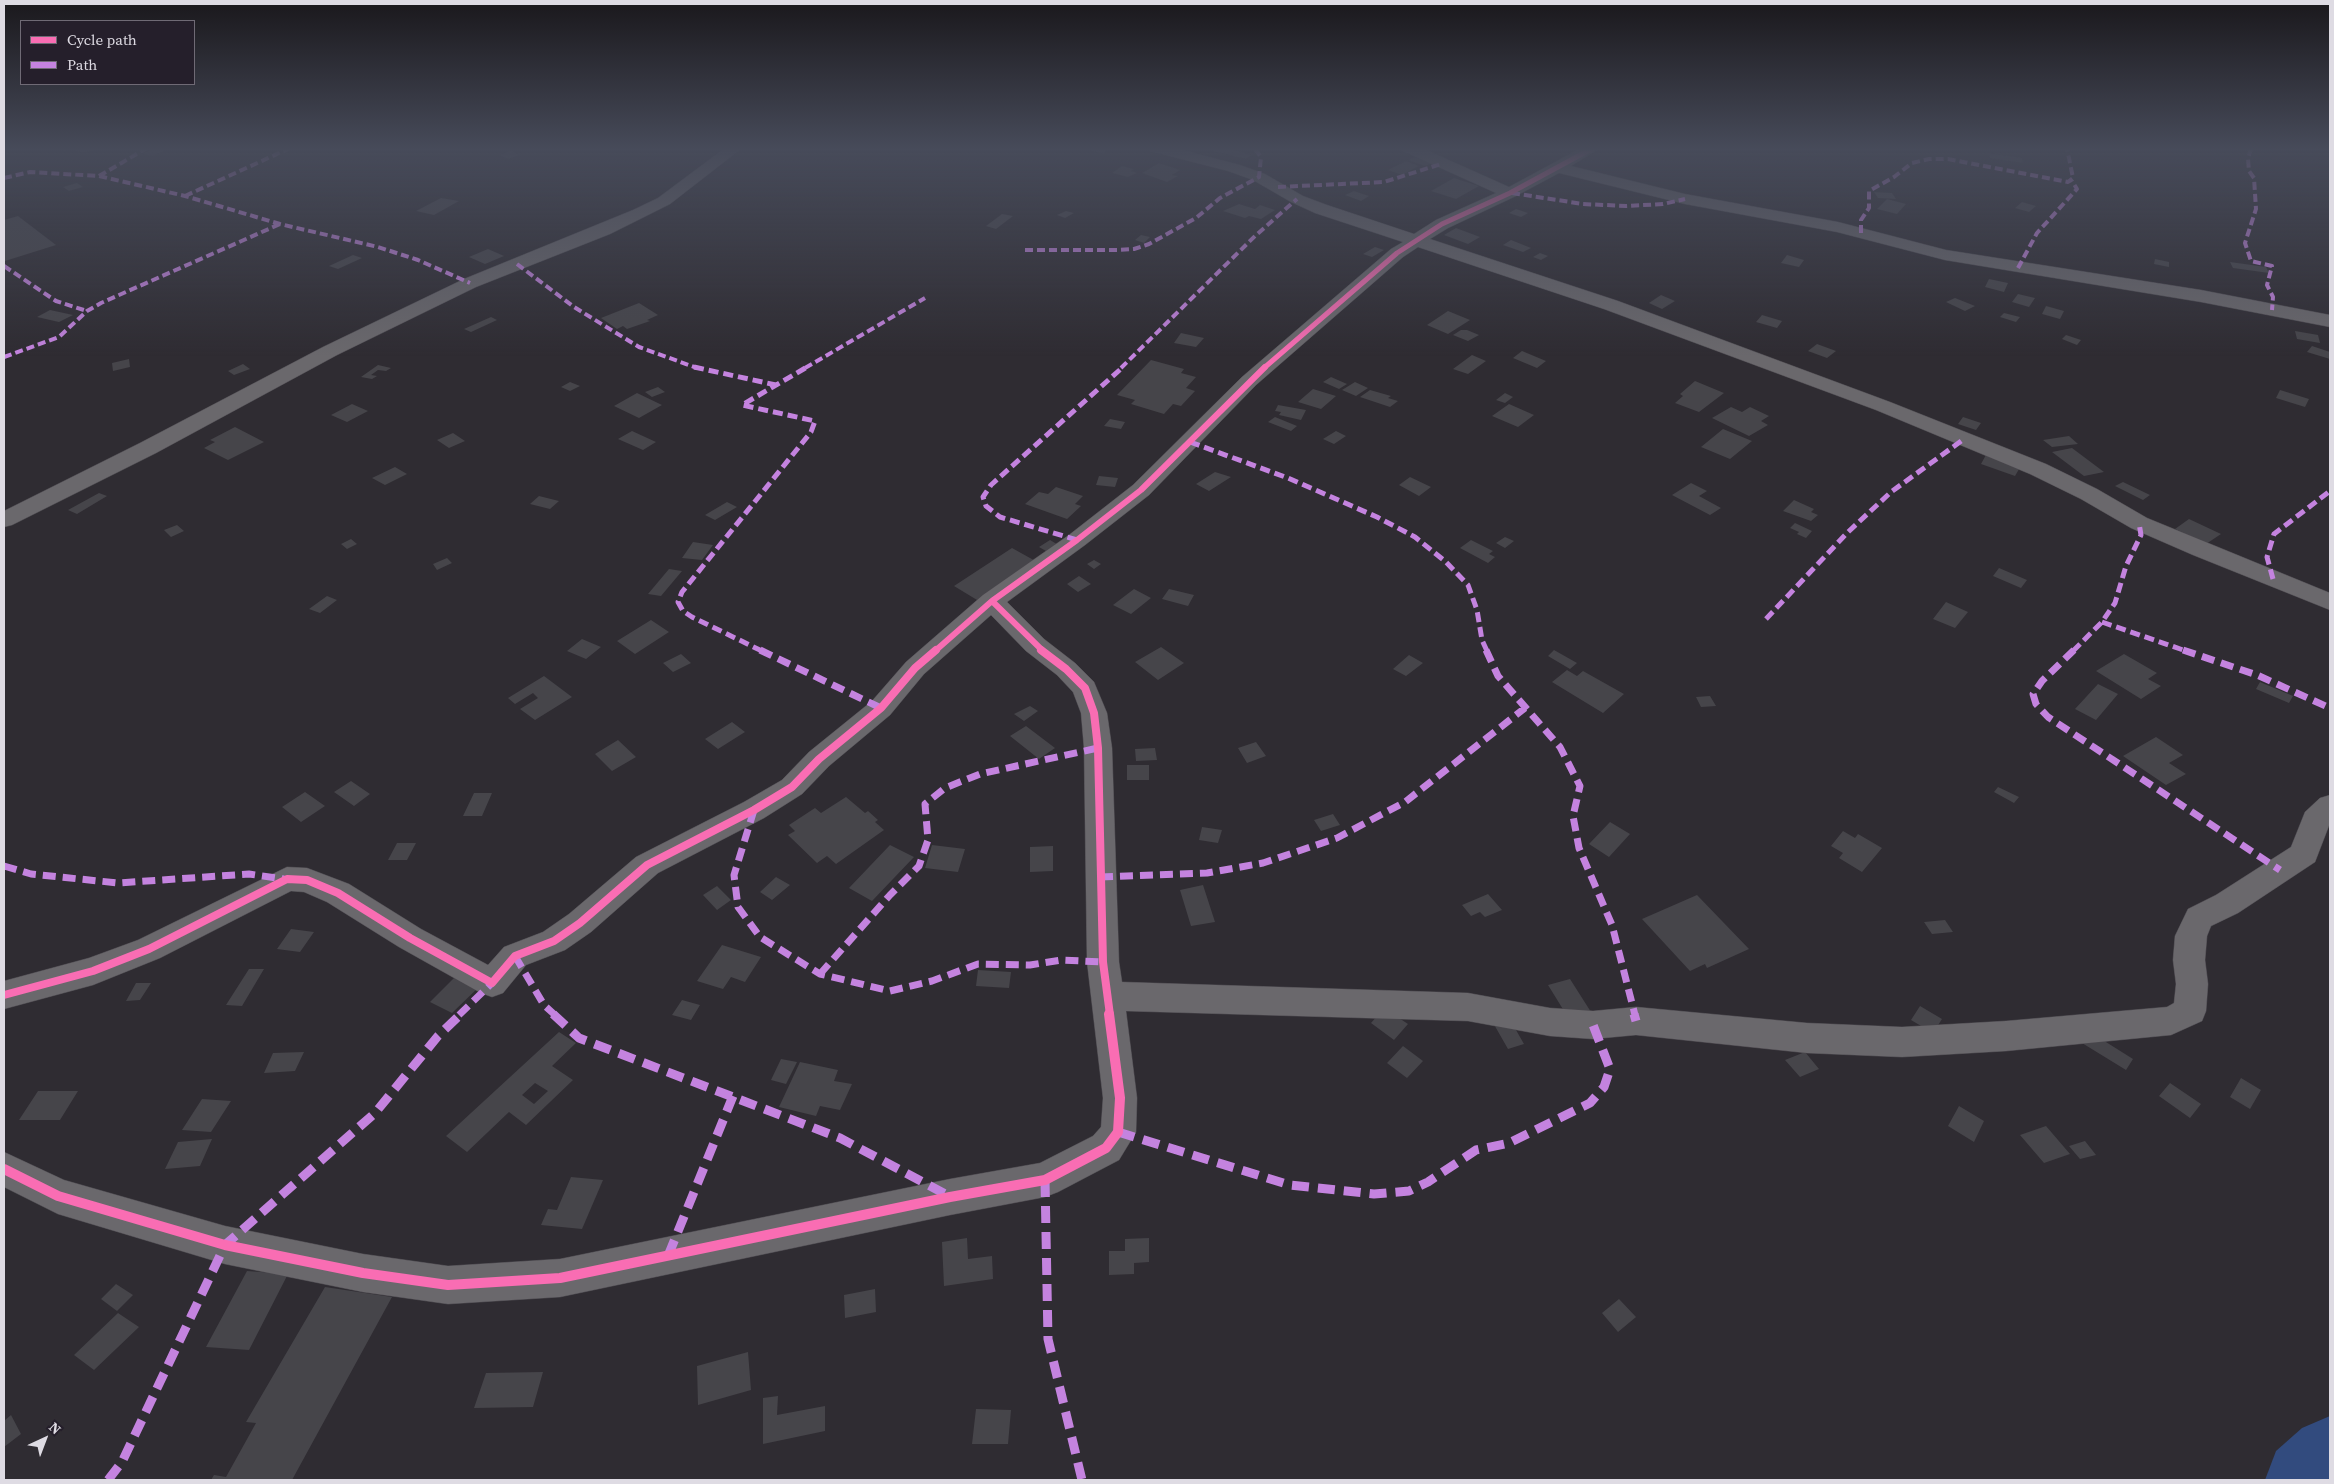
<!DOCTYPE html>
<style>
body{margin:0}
#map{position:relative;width:2334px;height:1484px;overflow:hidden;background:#2f2c32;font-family:"Source Serif 4",serif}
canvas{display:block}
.frame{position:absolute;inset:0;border:5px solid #dedbe3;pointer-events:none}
.legend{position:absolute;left:20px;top:20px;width:175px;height:65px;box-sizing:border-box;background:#251f2b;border:1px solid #6f6a75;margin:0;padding:6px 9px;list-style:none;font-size:15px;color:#dedbe3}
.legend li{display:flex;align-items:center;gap:10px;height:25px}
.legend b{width:25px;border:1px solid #6f6a75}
.north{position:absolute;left:20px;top:1414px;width:50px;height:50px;-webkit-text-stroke:4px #251f2b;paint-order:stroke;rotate:43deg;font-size:14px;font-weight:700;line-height:20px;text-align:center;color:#dedbe3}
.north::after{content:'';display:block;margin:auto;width:18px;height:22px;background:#dedbe3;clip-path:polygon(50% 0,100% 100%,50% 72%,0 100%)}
</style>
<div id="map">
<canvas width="2334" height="1484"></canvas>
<div class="frame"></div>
<ul class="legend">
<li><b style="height:6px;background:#f96db3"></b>Cycle path</li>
<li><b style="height:6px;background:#c483df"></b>Path</li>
</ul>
<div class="north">N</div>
</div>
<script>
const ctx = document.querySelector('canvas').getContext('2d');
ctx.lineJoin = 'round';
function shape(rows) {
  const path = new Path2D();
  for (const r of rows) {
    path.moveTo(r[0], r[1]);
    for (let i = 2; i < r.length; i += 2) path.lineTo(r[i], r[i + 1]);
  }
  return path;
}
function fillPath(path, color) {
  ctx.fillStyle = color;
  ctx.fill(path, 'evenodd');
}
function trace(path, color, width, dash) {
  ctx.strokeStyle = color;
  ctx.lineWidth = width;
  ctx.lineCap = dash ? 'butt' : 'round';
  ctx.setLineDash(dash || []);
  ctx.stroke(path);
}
fillPath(shape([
 [2330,1416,2330,1480,2265,1480,2276,1451,2302,1428,2330,1416]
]), '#324b7e');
fillPath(shape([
 [60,148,104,148,104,149,83,152,70,150,65,151],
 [155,148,169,148,153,156,142,154],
 [1076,148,1103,148,1107,149,1104,153],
 [1216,148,1226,148,1252,155,1246,159,1213,151],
 [511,151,520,155,508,159,499,155],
 [1989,153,2022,158,2023,163,1990,158],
 [1415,157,1432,163,1425,166,1408,160],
 [1406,161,1419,166,1402,175,1388,170],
 [1159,163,1180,170,1172,175,1178,176,1167,182,1142,173],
 [1122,166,1134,169,1131,171,1137,173,1128,177,1112,173],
 [1454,178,1479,186,1456,199,1431,191],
 [77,183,83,187,69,191,63,187],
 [1354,191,1369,196,1361,201,1345,195],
 [1874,192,1892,193,1896,199,1878,198],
 [441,198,459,201,434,215,416,211],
 [1887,199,1906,204,1897,214,1877,209],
 [2022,202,2036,206,2029,212,2015,208],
 [1239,204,1255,209,1260,205,1275,210,1261,219,1249,216,1245,218,1223,211],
 [1516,209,1528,213,1521,217,1509,213],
 [1066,211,1074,213,1065,218,1057,215],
 [1002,214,1013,216,996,229,986,226],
 [18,216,56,245,5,261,4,220],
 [1456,228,1480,237,1468,244,1444,235],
 [1141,235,1150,237,1144,243,1135,240],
 [1511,240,1531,248,1523,252,1503,245],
 [1375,247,1384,250,1372,257,1363,254],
 [488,249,504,256,485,264,469,257],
 [1540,253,1548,256,1541,260,1533,257],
 [353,255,362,258,338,269,329,266],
 [1787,255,1804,260,1799,267,1781,263],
 [2155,259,2169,262,2169,267,2154,264],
 [2230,262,2266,267,2269,273,2233,268],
 [1989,279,2008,283,2004,292,1985,287],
 [2018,294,2035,298,2029,307,2012,302],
 [1661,295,1675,301,1662,309,1649,303],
 [1955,298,1975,306,1965,311,1946,302],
 [639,303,658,315,647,320,650,321,627,329,623,326,617,329,601,318],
 [2046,306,2064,311,2060,319,2042,314],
 [50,310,73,315,59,322,37,317],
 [1448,311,1470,320,1448,334,1427,325],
 [2004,313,2020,317,2016,322,2000,317],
 [1762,315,1782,321,1777,328,1756,322],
 [491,317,497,320,471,332,464,329],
 [1461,330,1467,330,1479,335,1468,341,1453,335],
 [2295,331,2318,335,2320,343,2297,339],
 [1181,333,1204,338,1196,347,1174,343],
 [2066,335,2081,340,2077,345,2062,339],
 [1817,344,1836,351,1827,358,1808,351],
 [2312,346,2330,352,2330,359,2307,352],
 [1522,351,1546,361,1537,368,1513,358],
 [1472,355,1486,361,1468,374,1453,369],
 [129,359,130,367,113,371,112,363],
 [1151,360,1184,369,1181,373,1196,377,1186,388,1195,391,1181,406,1173,404,1164,414,1131,404,1135,400,1117,395],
 [243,364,250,369,234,375,228,371],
 [378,365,391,368,386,371,378,370,371,375,377,376,372,379,361,377],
 [1331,377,1347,384,1339,389,1323,382],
 [1695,381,1724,393,1699,412,1675,403,1683,396,1680,394],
 [570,382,580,386,570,391,561,387],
 [1355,382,1368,388,1356,396,1342,390],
 [658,387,665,392,652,397,645,392],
 [1313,389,1336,396,1321,409,1298,402],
 [1370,390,1391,396,1388,398,1398,401,1390,407,1360,397],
 [2280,390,2309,399,2305,407,2276,398],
 [637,393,662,405,639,418,614,406],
 [1505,393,1513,397,1505,403,1496,400],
 [352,404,368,411,347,422,331,415],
 [1509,404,1534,415,1518,427,1492,416],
 [1278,405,1306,410,1301,420,1279,415,1281,412,1275,411],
 [1731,407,1742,412,1750,407,1769,416,1761,421,1768,425,1749,436,1712,418],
 [1275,417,1297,426,1291,431,1268,422],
 [1963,417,1981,423,1976,430,1958,424],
 [1110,419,1125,422,1121,429,1104,426],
 [235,427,264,442,228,460,204,448,215,442,210,440],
 [1723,429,1752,441,1730,459,1701,447],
 [632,431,656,442,643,450,618,439],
 [1336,431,1346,436,1334,444,1323,439],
 [453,433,465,441,449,448,437,440],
 [2069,436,2078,444,2052,447,2043,440],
 [2072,448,2104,472,2084,476,2052,452],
 [1987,453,2022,464,2015,476,1981,464],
 [395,467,407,474,385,485,372,478],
 [1215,472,1231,477,1209,491,1196,484],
 [1099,476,1118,478,1115,487,1096,485],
 [1410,477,1431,487,1419,496,1399,485],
 [2123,482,2150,495,2143,500,2115,486],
 [1691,483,1707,491,1699,496,1721,508,1710,515,1672,495],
 [1056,487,1083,496,1075,504,1081,506,1067,519,1025,504,1039,492,1048,494],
 [99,493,107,496,77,514,68,510],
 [539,496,559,501,550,509,530,504],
 [1794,500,1814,509,1811,512,1818,515,1811,521,1783,511],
 [727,502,737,507,715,520,705,515],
 [2189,519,2221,534,2206,544,2175,529],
 [1795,523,1812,531,1806,538,1797,534,1799,532,1790,528],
 [177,525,184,531,171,537,164,530],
 [1505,537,1514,541,1505,548,1496,543],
 [351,539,357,544,347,549,341,544],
 [1050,540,1060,546,1046,551,1039,547],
 [1471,540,1493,551,1489,554,1495,557,1488,563,1460,548],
 [693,542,713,545,702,560,682,558],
 [1012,548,1039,563,982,603,954,586],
 [447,558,452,563,437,570,433,564],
 [1094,560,1101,564,1094,569,1087,564],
 [1999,568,2027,580,2021,588,1993,576],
 [669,569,682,571,661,596,648,594],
 [1079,576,1091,584,1078,592,1067,584],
 [1134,589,1151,598,1131,614,1113,605],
 [1169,589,1194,595,1188,606,1162,599],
 [327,596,337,600,320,613,309,609],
 [1946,602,1968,612,1955,628,1933,619],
 [651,620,669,632,635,654,617,641],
 [582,639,601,647,586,659,567,651],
 [1161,647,1184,663,1158,680,1135,662],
 [1554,650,1577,663,1570,669,1548,656],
 [681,654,691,663,673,672,663,663],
 [2124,654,2157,673,2148,679,2161,686,2141,699,2096,671],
 [1409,655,1423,663,1406,676,1393,669],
 [1567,670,1577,676,1583,671,1624,694,1603,713,1552,682],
 [544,676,572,697,535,720,520,709,538,698,533,693,515,704,508,698],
 [2260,682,2293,696,2289,703,2256,689],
 [2098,684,2118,694,2096,720,2075,709],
 [1710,696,1716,706,1701,707,1696,697],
 [1030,706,1038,711,1024,721,1014,714],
 [732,722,745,732,718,749,705,739],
 [1026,726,1055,748,1039,759,1010,736],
 [2156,737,2183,755,2169,763,2186,774,2166,785,2123,756],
 [618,740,636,757,612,771,595,754],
 [1256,742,1266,756,1247,763,1238,748],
 [1155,748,1157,760,1136,761,1135,749],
 [1127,765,1149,765,1149,780,1127,780],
 [351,781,370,794,354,806,334,792],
 [1998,787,2019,797,2014,803,1994,792],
 [305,792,325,806,301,822,282,807],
 [474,793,492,793,482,816,463,816],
 [846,797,865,813,868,811,878,820,875,822,884,830,836,864,827,856,817,863,788,835,795,831,789,825,815,808,821,813],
 [1333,814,1340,825,1321,831,1314,820],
 [1610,822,1630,834,1609,857,1589,844],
 [1202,827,1222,830,1218,843,1199,840],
 [1843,831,1855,838,1858,834,1882,848,1862,872,1839,858,1843,853,1831,846],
 [397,843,416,843,407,860,388,860],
 [890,845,914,857,872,901,849,888],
 [932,845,965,849,958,872,925,868],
 [1053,846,1053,871,1030,872,1030,847],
 [776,877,790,885,772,900,760,892],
 [1203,885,1215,922,1191,926,1180,890],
 [717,886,731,900,717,910,703,895],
 [1488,894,1502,910,1485,917,1480,912,1471,916,1462,905],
 [1697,895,1749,949,1707,968,1705,964,1690,971,1642,919],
 [1945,920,1953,932,1932,934,1924,922],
 [291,929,314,932,300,952,277,949],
 [722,945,761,957,745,982,731,977,723,989,697,981],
 [249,969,264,969,242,1006,226,1005],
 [978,970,1011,972,1009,988,976,986],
 [459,973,481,985,452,1013,430,1002],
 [1570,979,1591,1012,1569,1019,1548,985],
 [136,983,151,983,140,1000,126,1001],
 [682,1000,700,1005,691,1020,672,1015],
 [1920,1006,1942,1019,1933,1033,1911,1020],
 [1384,1008,1408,1024,1394,1040,1371,1023],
 [1508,1016,1524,1044,1508,1049,1492,1021],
 [559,1032,576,1043,552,1066,573,1080,526,1125,509,1112,467,1152,446,1136],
 [535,1083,548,1091,534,1104,522,1095],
 [2090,1032,2133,1059,2126,1070,2082,1043],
 [1403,1046,1423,1061,1407,1078,1387,1063],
 [304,1052,295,1071,264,1073,273,1053],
 [1805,1052,1819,1069,1800,1077,1785,1060],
 [781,1059,797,1062,786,1084,771,1080],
 [800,1062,838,1070,834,1081,852,1084,840,1110,820,1106,816,1116,779,1107],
 [2241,1078,2261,1090,2250,1109,2230,1097],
 [2170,1083,2201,1104,2190,1118,2159,1096],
 [38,1091,78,1091,60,1120,19,1120],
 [202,1099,231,1101,211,1132,182,1130],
 [1959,1106,1984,1121,1974,1142,1948,1126],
 [2046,1126,2070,1154,2044,1163,2020,1135],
 [212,1139,200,1166,165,1169,178,1142],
 [2085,1141,2096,1155,2080,1159,2069,1146],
 [571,1177,603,1180,582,1229,541,1225,548,1209,557,1210],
 [967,1238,968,1259,992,1256,993,1279,944,1286,942,1242],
 [1149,1238,1149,1262,1134,1263,1134,1274,1109,1275,1109,1251,1125,1251,1125,1239],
 [247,1271,288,1274,249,1350,206,1347],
 [116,1284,133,1295,117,1311,101,1299],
 [325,1287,392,1297,292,1480,211,1480,214,1475,226,1477,256,1423,246,1422],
 [875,1289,876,1312,845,1318,844,1295],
 [1619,1299,1636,1317,1618,1332,1602,1313],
 [118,1313,139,1327,94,1370,74,1355],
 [748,1352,751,1390,698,1405,697,1366],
 [543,1372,533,1407,474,1408,486,1373],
 [778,1396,777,1415,825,1406,825,1431,763,1444,763,1398],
 [976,1409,1011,1410,1008,1444,972,1444],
 [11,1415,21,1434,4,1447,4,1421]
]), '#46454a');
const minor = shape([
 [725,148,742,148,670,204,610,234,476,287,337,355,156,453,12,525,4,527,4,511,140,443,323,347,464,279,633,210,658,198,725,148],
 [1148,148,1175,148,1240,165,1265,174,1303,196,1327,205,1414,234,1436,220,1496,193,1403,151,1401,148,1422,148,1509,187,1581,148,1600,148,1571,166,1685,194,1838,222,1946,250,2201,290,2330,315,2330,327,2201,302,1945,260,1837,232,1685,204,1559,173,1516,196,1448,228,1430,239,1618,301,1890,402,2046,464,2097,489,2147,518,2330,593,2330,610,2193,555,2131,528,2081,499,2030,474,1876,410,1604,309,1418,247,1403,257,1256,385,1149,495,1085,545,1007,602,1044,639,1075,663,1094,682,1107,713,1112,748,1119,962,1122,982,1468,993,1550,1008,1593,1011,1636,1007,1807,1023,1902,1027,2006,1021,2167,1007,2174,1003,2176,984,2173,960,2175,936,2188,909,2216,895,2291,847,2305,812,2320,798,2330,795,2330,823,2315,862,2238,913,2211,926,2207,936,2205,960,2208,984,2206,1011,2202,1021,2171,1035,2006,1051,1902,1057,1807,1053,1636,1035,1593,1039,1550,1036,1468,1021,1126,1011,1137,1098,1136,1132,1119,1160,1058,1192,1045,1197,950,1215,560,1297,448,1304,363,1292,225,1264,58,1214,4,1187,4,1152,64,1180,225,1226,363,1254,448,1266,560,1259,950,1179,1040,1163,1093,1136,1101,1127,1103,1098,1087,962,1084,748,1081,713,1073,692,1057,675,1026,651,991,615,924,674,890,715,829,766,802,794,764,818,658,873,591,932,565,950,526,965,503,993,492,997,481,993,399,947,327,902,304,892,291,891,160,958,93,985,4,1009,4,981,89,958,138,940,287,867,307,868,349,884,421,929,488,965,504,947,543,932,569,914,636,857,744,802,782,780,809,752,872,701,906,662,983,595,1069,535,1133,485,1242,377,1391,249,1403,242,1315,213,1291,202,1253,180,1228,171,1150,151,1148,148]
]);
trace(minor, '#4b484e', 1);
fillPath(minor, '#6a686c');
trace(shape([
 [2251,148,2248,159,2249,171,2254,178,2256,209,2245,243,2251,261,2272,266,2267,285,2273,297,2272,310],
 [99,176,147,148],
 [4,178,30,172,99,176,185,196,280,224,378,247,418,260,470,283],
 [1278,187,1384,182,1441,164],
 [1512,193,1583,204,1626,206,1663,204,1685,199],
 [185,196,290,148],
 [1861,233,1861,220,1869,208,1869,191,1894,177,1912,163,1929,159,1948,159,2068,182,2073,178,2067,148],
 [1025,250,1117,250,1134,249,1149,244,1196,218,1220,198,1259,177,1261,157,1254,148],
 [517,264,574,307,639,347,697,368],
 [4,266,56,301,87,311],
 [2018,268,2037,233,2077,189,2072,181],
 [4,357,59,337,87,311,101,303,280,224],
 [805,368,925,298],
 [1121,368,1255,236,1297,199]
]), '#c483df', 4, [8, 4]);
trace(shape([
 [694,367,776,385],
 [1190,442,1288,478,1377,517,1415,537,1446,562,1468,585,1477,610,1482,640,1487,651],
 [1077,540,1000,517,986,506,983,497,991,485,1123,367],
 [2273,579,2267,557,2274,534,2330,491],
 [1766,619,1847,533,1891,492,1964,439],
 [2102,622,2186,651],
 [762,651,692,617,683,611,678,602,682,592,811,432,815,421,742,405,807,367],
 [2073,651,2102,622,2115,603,2126,566,2141,535,2139,523]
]), '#c483df', 5, [10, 5]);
trace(shape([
 [760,650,881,708],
 [1486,650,1498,676,1560,747,1580,786,1573,816,1579,848,1612,925,1635,1015],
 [2074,650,2042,681,2033,694,2036,704,2048,717,2280,870],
 [2183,650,2257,675,2330,708],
 [754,810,734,875,738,907,760,937,820,974,890,991,932,981,978,964,1030,965,1062,960,1103,962],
 [4,866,31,874,118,883,249,874,284,879],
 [1100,877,1207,873,1263,863,1337,838,1405,802,1525,708],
 [515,956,544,1005,555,1015],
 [820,974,890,895,919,866,928,840,925,804,945,788,980,774,1098,748],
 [459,1015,492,983]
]), '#c483df', 7, [13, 7]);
trace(shape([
 [553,1014,579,1038,840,1138,949,1196],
 [1634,1014,1636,1021],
 [1118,1132,1290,1185,1374,1194,1409,1191,1428,1182,1476,1150,1509,1143,1590,1103,1604,1087,1610,1069,1593,1025],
 [1045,1180,1048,1339,1082,1480],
 [668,1256,733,1096],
 [108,1480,122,1462,225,1245,375,1113,438,1036,461,1014]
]), '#c483df', 9, [17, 9]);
trace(shape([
 [1264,368,1397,253,1442,224,1510,193,1593,148]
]), '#f96db3', 5);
trace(shape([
 [992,601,1043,651],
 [935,651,992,601,1077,540,1141,490,1265,367]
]), '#f96db3', 6);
trace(shape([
 [1041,650,1066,669,1085,688,1094,713,1098,748,1103,962,1110,1015],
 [4,995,93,971,149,949,287,879,307,880,338,893,410,938,492,983,515,956,554,941,580,923,647,865,754,810,792,787,819,759,881,708,915,668,936,650]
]), '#f96db3', 8);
trace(shape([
 [4,1169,58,1196,225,1245,363,1273,448,1285,560,1278,950,1197,1045,1180,1106,1148,1118,1132,1120,1098,1109,1014]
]), '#f96db3', 10);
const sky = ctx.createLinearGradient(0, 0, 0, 356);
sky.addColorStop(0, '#1a181c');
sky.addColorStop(0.42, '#474b5a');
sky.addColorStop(1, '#474b5a00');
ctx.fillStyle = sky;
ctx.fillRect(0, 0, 2334, 356);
</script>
